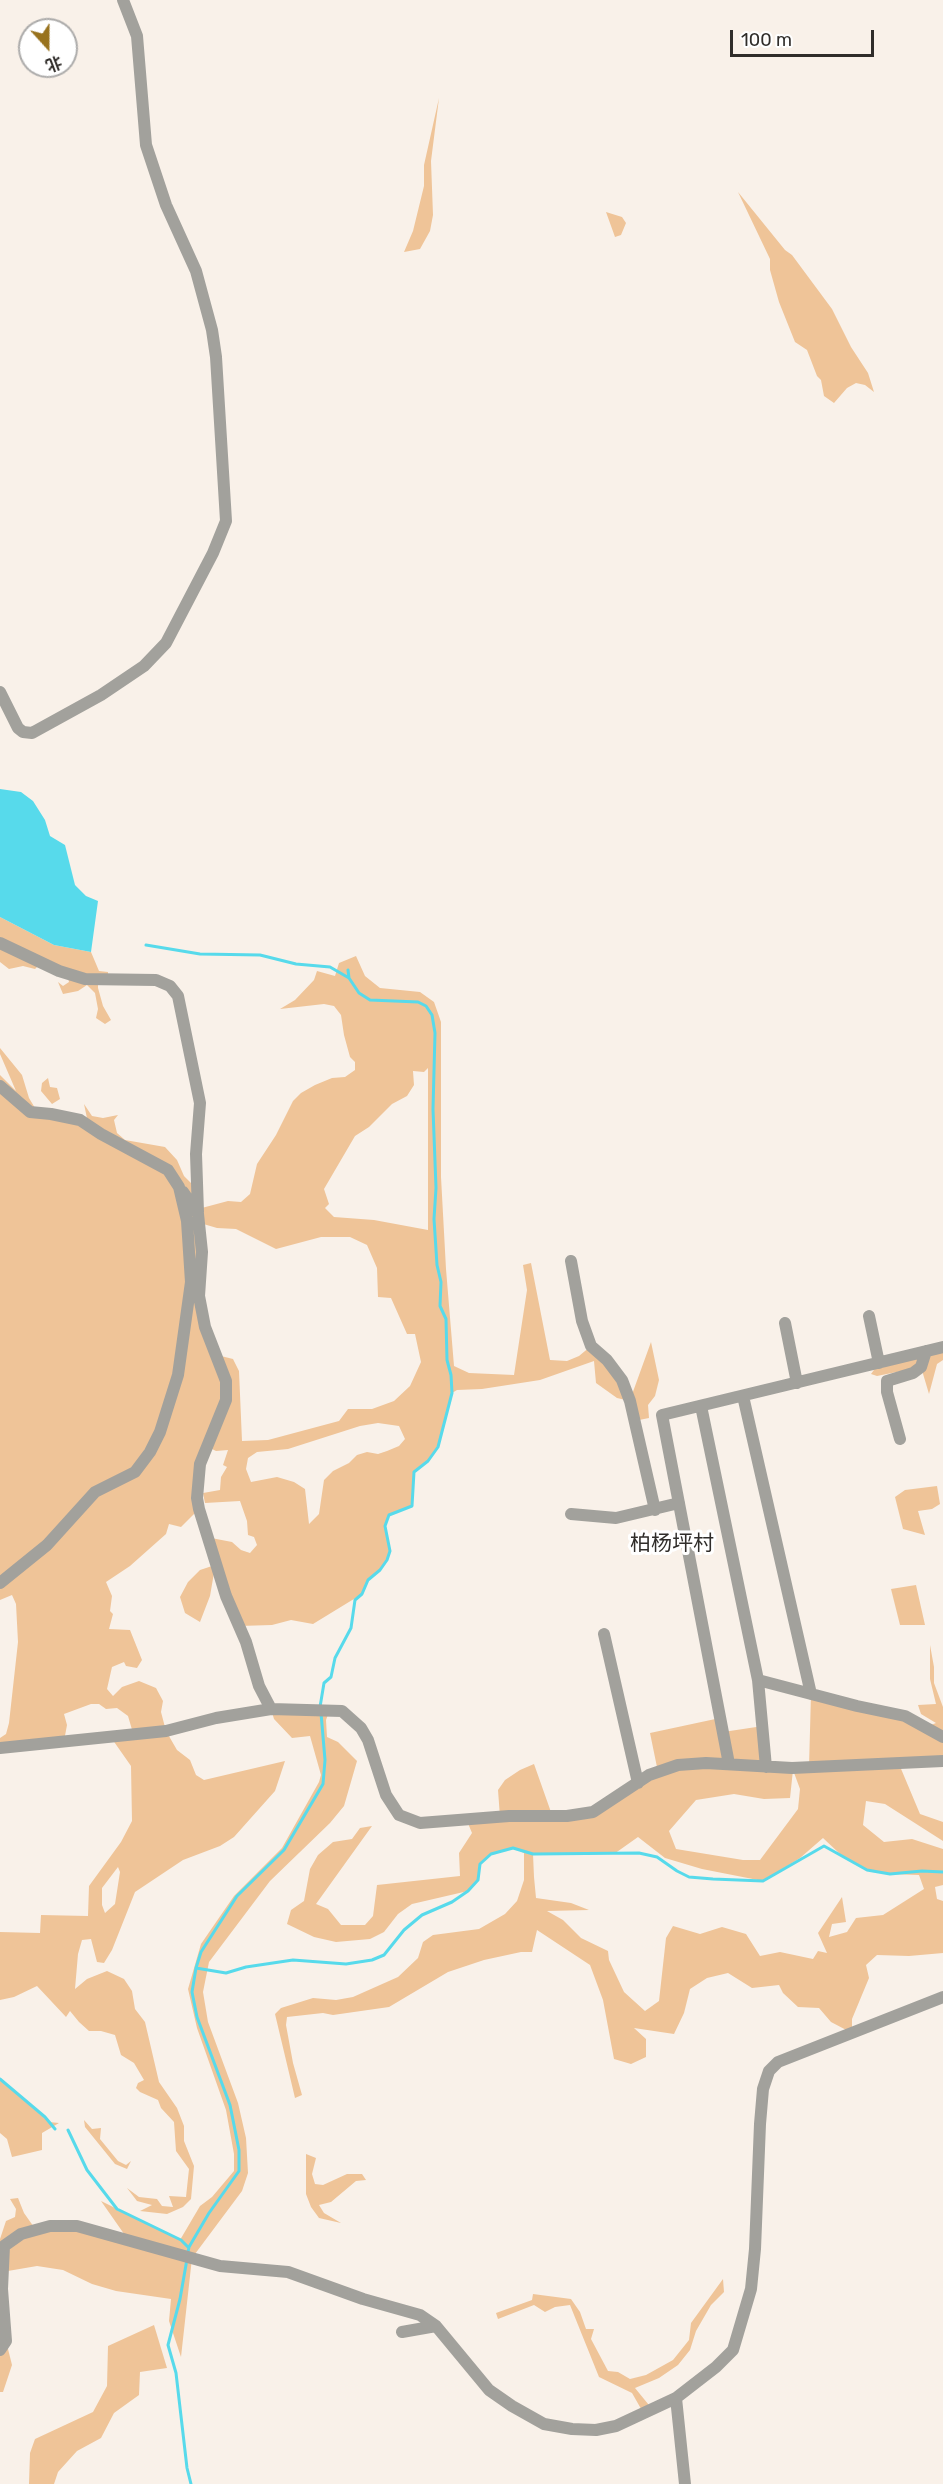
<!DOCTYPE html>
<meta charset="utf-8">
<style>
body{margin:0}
#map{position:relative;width:943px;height:2484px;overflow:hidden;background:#f9f1e9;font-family:Rubik,"Noto Sans SC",sans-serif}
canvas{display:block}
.north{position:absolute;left:18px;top:18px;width:60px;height:60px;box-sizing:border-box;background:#fff;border:2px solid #acabaa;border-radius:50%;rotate:159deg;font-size:16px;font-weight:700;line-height:24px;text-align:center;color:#302d2a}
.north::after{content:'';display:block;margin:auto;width:21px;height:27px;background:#98721d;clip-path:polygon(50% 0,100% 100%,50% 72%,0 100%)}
.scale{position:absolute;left:730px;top:30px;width:144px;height:27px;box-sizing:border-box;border:3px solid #302d2a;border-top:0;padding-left:8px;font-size:18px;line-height:21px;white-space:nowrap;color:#302d2a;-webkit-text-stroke:4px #fff;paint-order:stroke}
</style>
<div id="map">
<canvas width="943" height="2484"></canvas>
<div class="north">北</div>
<div class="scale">100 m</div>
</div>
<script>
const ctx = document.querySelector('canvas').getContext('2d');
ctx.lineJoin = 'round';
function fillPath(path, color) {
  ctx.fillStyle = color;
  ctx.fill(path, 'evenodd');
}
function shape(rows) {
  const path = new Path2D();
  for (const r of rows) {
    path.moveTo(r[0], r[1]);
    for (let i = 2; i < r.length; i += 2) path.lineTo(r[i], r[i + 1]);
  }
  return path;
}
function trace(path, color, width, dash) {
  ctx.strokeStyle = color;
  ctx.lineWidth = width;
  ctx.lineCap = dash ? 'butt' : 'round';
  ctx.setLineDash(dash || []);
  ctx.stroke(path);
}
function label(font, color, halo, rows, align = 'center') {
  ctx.font = font + ' Rubik,"Noto Sans SC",sans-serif';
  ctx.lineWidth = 6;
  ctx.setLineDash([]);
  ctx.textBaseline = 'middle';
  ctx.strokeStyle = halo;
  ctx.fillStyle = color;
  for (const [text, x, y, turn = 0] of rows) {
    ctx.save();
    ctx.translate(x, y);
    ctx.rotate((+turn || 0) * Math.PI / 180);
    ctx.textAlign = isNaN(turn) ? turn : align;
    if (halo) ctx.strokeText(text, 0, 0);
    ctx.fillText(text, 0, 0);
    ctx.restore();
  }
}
fillPath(shape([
 [439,98,431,161,433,215,430,231,420,249,404,252,413,231,424,186,424,165],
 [738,192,785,250,792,255,832,309,851,347,868,373,874,392,865,385,856,383,847,388,834,403,824,396,821,380,817,376,807,350,795,342,779,302,770,270,770,259],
 [606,212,622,217,626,223,621,235,615,237],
 [0,917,54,945,91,952,99,971,108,972,108,981,98,980,98,988,103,1006,111,1020,105,1024,96,1018,98,1009,95,993,87,985,78,991,63,994,58,982,63,986,69,982,67,973,41,963,35,969,23,966,9,969,0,962],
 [356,956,365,976,380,988,420,992,434,1002,441,1022,441,1177,446,1269,454,1366,469,1373,514,1375,527,1290,523,1265,531,1263,550,1360,567,1361,579,1356,591,1346,630,1400,651,1342,659,1380,655,1396,648,1405,649,1418,634,1421,630,1401,617,1398,596,1383,594,1361,540,1380,482,1389,457,1390,452,1393,438,1447,428,1461,414,1472,412,1506,389,1515,385,1526,390,1551,387,1560,380,1570,368,1580,362,1594,313,1624,291,1620,272,1625,239,1626,215,1567,210,1596,200,1622,185,1613,180,1597,188,1582,200,1570,215,1565,206,1537,232,1542,241,1550,250,1553,257,1545,254,1537,248,1535,247,1521,240,1501,205,1503,203,1493,220,1490,221,1477,227,1467,223,1465,228,1450,216,1451,208,1447,199,1509,181,1527,169,1524,166,1534,130,1566,106,1582,112,1596,110,1611,113,1614,109,1629,130,1630,142,1660,137,1668,126,1666,124,1662,112,1667,107,1689,113,1696,122,1687,139,1681,156,1688,163,1701,161,1712,166,1731,177,1750,190,1760,196,1775,204,1780,285,1761,275,1791,234,1837,220,1846,183,1860,135,1892,112,1950,104,1963,97,1962,91,1939,82,1940,78,1954,75,1989,87,1979,107,1971,124,1979,132,1991,135,2009,145,2022,159,2082,177,2108,184,2126,184,2141,194,2166,191,2199,183,2207,167,2214,140,2211,152,2205,137,2201,127,2188,139,2197,157,2199,162,2206,173,2207,169,2196,186,2197,189,2169,176,2151,174,2122,161,2108,158,2100,140,2092,136,2088,138,2083,144,2080,134,2063,121,2055,115,2035,101,2031,89,2031,79,2022,70,2011,66,2017,37,1986,14,1997,0,2000,0,1932,40,1933,41,1915,88,1916,89,1886,121,1842,132,1821,131,1766,110,1736,133,1733,128,1716,117,1708,106,1709,99,1704,91,1704,64,1714,67,1725,64,1741,0,1748,0,1738,6,1734,9,1723,18,1642,16,1604,12,1595,0,1600,0,1075,16,1091,0,1054,0,1048,22,1075,29,1098,38,1113,88,1123,84,1104,92,1116,103,1118,118,1115,114,1120,117,1133,125,1140,165,1147,177,1160,184,1176,191,1183,198,1209,228,1201,241,1202,250,1194,257,1164,276,1135,293,1101,301,1093,315,1085,332,1078,345,1077,355,1070,355,1062,350,1057,344,1035,341,1015,334,1006,324,1004,280,1009,295,1000,314,980,317,971,335,976,339,963],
 [428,1068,428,1230,374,1220,334,1217,325,1208,329,1204,324,1189,355,1136,369,1127,392,1104,407,1096,414,1085,413,1071,424,1072],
 [200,1223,217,1228,236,1229,276,1249,321,1237,350,1237,367,1245,377,1268,378,1297,391,1298,407,1334,415,1334,421,1362,410,1386,394,1401,372,1409,348,1409,339,1421,268,1440,242,1441,239,1371,233,1359,217,1355,199,1296],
 [378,1423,399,1426,405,1439,399,1446,387,1451,378,1454,367,1452,357,1455,349,1463,333,1471,324,1480,319,1514,309,1524,305,1489,294,1482,277,1477,251,1482,246,1469,248,1458,257,1452,288,1449,360,1426],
 [118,1867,120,1872,115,1904,105,1913,102,1905,102,1888],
 [48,1078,50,1087,57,1088,60,1099,52,1104,41,1091,42,1083],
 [943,1347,943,1360,937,1364,929,1394,921,1367,877,1376,871,1374,879,1363],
 [937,1486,940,1504,932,1509,918,1511,925,1535,903,1529,895,1497,905,1490],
 [916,1585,925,1625,900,1625,891,1589],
 [930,1645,934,1667,934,1683,943,1707,943,1761,899,1764,920,1814,943,1822,943,1841,885,1804,866,1801,863,1825,884,1842,912,1839,943,1849,943,1885,935,1887,937,1899,943,1901,943,1953,909,1956,877,1955,866,1965,869,1978,852,2019,852,2033,831,2022,819,2008,798,2007,783,1993,779,1985,752,1988,728,1973,707,1978,690,1989,684,2013,674,2034,634,2028,646,2039,646,2057,631,2064,614,2059,603,2000,590,1965,537,1930,532,1952,521,1952,484,1960,448,1972,389,2007,333,2015,323,2013,287,2017,286,2025,293,2063,302,2095,295,2098,275,2014,281,2008,313,1998,336,2000,353,1997,398,1977,418,1958,423,1942,433,1935,479,1929,505,1914,517,1901,524,1880,524,1853,513,1848,491,1854,480,1864,478,1880,468,1891,412,1904,398,1914,384,1932,370,1939,336,1942,314,1937,287,1924,291,1910,304,1901,310,1869,318,1855,333,1842,352,1839,360,1828,372,1826,316,1904,328,1909,341,1925,365,1925,373,1916,377,1885,460,1876,459,1853,472,1833,467,1821,500,1817,498,1790,505,1780,520,1770,534,1764,552,1815,593,1812,658,1772,650,1733,720,1718,723,1732,763,1726,766,1766,809,1767,811,1694,926,1727,936,1723,921,1714,918,1705,936,1704,930,1679],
 [793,1770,800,1789,798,1809,760,1860,743,1860,676,1849,669,1831,696,1800,734,1794,764,1799,790,1798],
 [638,1837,665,1858,702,1869,763,1881,800,1858,823,1838,840,1854,867,1870,890,1874,919,1875,924,1889,883,1915,856,1918,847,1932,829,1937,832,1924,846,1922,842,1897,818,1933,827,1953,818,1951,813,1959,780,1952,760,1956,746,1934,722,1927,700,1934,673,1926,666,1938,659,2001,645,2011,624,1992,609,1960,608,1951,581,1938,563,1920,547,1911,589,1910,571,1903,536,1898,534,1877,533,1854,614,1854],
 [271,1709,330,1709,326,1720,327,1737,338,1742,357,1761,344,1806,330,1823,270,1881,209,1962,203,1992,208,2022,238,2103,246,2138,248,2173,242,2191,192,2258,181,2357,169,2321,171,2299,116,2291,92,2284,63,2270,37,2266,2,2272,6,2341,12,2365,3,2392,0,2392,0,2239,6,2221,15,2217,16,2209,10,2199,18,2198,24,2213,36,2230,50,2226,129,2241,101,2201,180,2240,200,2206,212,2197,234,2171,234,2154,226,2110,197,2028,188,1989,201,1944,234,1896,282,1848,319,1782,321,1775,310,1736,292,1738,274,1719],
 [0,2079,49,2122,59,2123,42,2133,42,2150,12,2157,7,2139,0,2133],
 [84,2120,92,2129,101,2128,100,2139,118,2161,126,2165,131,2161,127,2169,115,2164,85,2127],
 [306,2154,316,2158,312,2174,315,2184,323,2185,347,2174,362,2174,366,2180,356,2181,331,2202,319,2205,324,2213,341,2223,319,2218,311,2207,306,2194],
 [723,2279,724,2292,711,2305,696,2331,690,2350,678,2365,659,2378,635,2388,653,2410,644,2414,632,2393,599,2377,570,2305,555,2307,545,2312,534,2305,498,2319,496,2313,532,2300,533,2294,571,2299,580,2312,586,2329,594,2329,591,2339,608,2371,618,2372,630,2379,646,2375,673,2360,689,2340,691,2323],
 [154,2325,167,2368,140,2372,139,2395,114,2413,101,2438,77,2451,58,2472,54,2484,29,2484,30,2453,35,2439,93,2412,107,2386,108,2346]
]), '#efc498');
fillPath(shape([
 [0,789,21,792,33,801,45,820,50,836,65,845,75,885,86,896,98,901,91,952,54,945,0,917]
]), '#57daeb');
trace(shape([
 [146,945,200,954,260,955,296,964,330,967,349,978],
 [320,1707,324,1683,331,1677,335,1658,351,1628,355,1600,362,1594,368,1580,380,1570,387,1560,390,1551,385,1526,389,1515,412,1506,414,1472,428,1461,438,1447,452,1393,451,1375,447,1360,446,1319,440,1306,441,1282,437,1265,434,1219,436,1188,433,1109,435,1033,432,1015,426,1006,418,1002,370,1000,359,993,349,978,348,970],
 [196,1968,226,1973,246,1967,293,1960,346,1964,372,1960,384,1955,404,1930,422,1915,452,1902,468,1891,478,1880,480,1864,491,1854,513,1848,533,1854,639,1853,657,1857,677,1871,689,1877,713,1879,763,1881,824,1846,867,1870,890,1874,922,1871,943,1872],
 [0,2079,45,2117,55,2129],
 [68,2130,87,2170,117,2209,181,2240,188,2247],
 [188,2252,189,2247,209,2213,239,2171,239,2150,230,2105,197,2017,192,1992,196,1968,201,1952,237,1896,284,1850,323,1784,325,1760,321,1713],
 [187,2259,180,2299,168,2345,176,2373,187,2468,191,2484]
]), '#57daeb', 3);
trace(shape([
 [0,692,18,728,23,732,32,733,101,695,144,666,166,643,213,553,226,521,216,357,212,330,196,271,166,205,146,145,137,36,123,0],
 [0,943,59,971,85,979,156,980,170,986,178,996,200,1103,196,1154,198,1212],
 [0,1086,30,1112,51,1114,80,1120,101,1134,168,1170,179,1187,187,1221,191,1282,178,1375,160,1432,150,1452,135,1472,95,1492,47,1545,0,1583],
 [183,1192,198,1214,202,1252,199,1296,205,1327,226,1381,226,1400,200,1464,197,1498,199,1509,226,1596,246,1642,259,1686,271,1709],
 [571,1261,582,1321,591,1346,607,1360,622,1380,630,1401,655,1510],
 [869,1316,879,1363],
 [785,1323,797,1383],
 [743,1396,811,1694],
 [701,1406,758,1680,766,1767],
 [900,1439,887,1392,887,1381,913,1373,921,1367,926,1351],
 [571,1514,616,1518,679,1503],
 [604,1634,638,1783],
 [758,1680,857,1706,905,1716,943,1737],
 [0,1748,166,1731,216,1718,271,1709,342,1711,361,1728,368,1740,386,1795,399,1815,420,1823,509,1816,567,1816,593,1812,649,1775,678,1765,706,1763,792,1768,943,1761],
 [729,1764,662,1415,943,1347],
 [402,2332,436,2326],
 [0,2350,6,2341,2,2289,4,2246,21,2234,50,2226,77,2226,220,2266,288,2272,363,2299,420,2315,436,2326,489,2390,512,2406,544,2424,572,2429,596,2430,616,2426,676,2398,716,2367,733,2350,751,2289,755,2249,760,2124,763,2089,769,2071,778,2062,943,1997],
 [676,2398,685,2484]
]), '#a2a19c', 12);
label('21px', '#302d2a', '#fff', [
 ["柏杨坪村",672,1544]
]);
</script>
